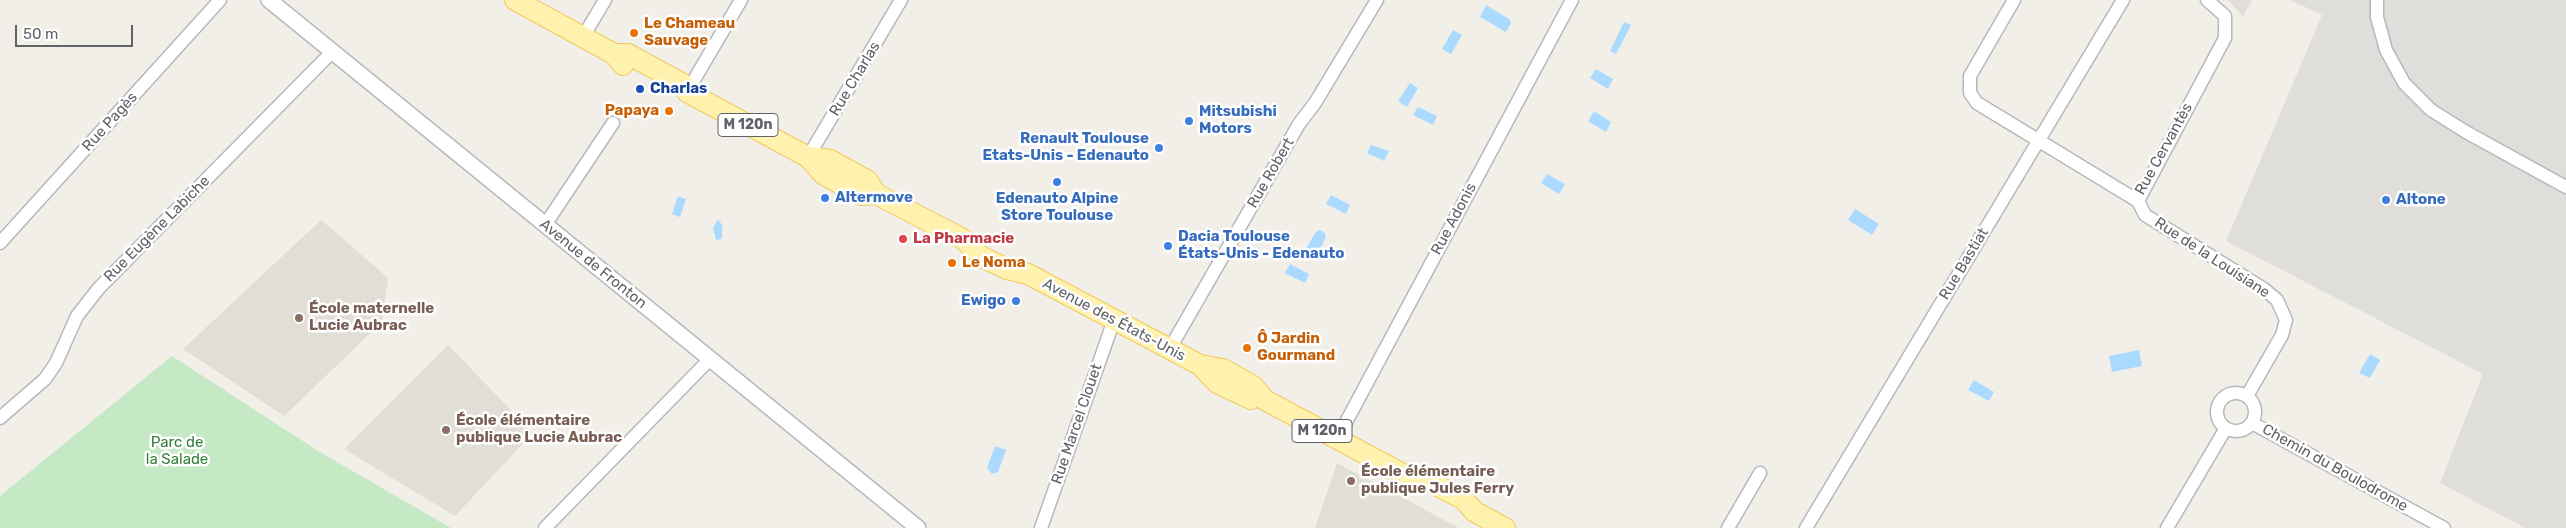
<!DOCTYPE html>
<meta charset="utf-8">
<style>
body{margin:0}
#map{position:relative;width:2566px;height:528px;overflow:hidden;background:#f1efe8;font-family:Rubik,sans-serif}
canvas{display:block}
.scale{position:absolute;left:15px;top:25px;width:118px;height:22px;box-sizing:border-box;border:2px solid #5f6368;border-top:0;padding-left:6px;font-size:15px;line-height:18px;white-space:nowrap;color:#5f6368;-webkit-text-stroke:4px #fff;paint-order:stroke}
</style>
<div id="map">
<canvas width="2566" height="528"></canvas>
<div class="scale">50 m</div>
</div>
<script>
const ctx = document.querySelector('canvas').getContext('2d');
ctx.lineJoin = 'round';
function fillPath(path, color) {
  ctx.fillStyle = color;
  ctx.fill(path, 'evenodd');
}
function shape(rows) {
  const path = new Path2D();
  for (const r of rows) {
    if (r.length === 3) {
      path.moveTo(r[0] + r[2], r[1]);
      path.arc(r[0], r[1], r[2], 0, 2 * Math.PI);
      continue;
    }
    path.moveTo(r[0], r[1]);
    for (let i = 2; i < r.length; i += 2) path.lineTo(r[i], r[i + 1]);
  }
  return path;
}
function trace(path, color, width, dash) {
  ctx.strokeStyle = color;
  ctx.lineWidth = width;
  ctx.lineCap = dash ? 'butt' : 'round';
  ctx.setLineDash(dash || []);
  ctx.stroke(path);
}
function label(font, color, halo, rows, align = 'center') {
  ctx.font = font + ' Rubik,sans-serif';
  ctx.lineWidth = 5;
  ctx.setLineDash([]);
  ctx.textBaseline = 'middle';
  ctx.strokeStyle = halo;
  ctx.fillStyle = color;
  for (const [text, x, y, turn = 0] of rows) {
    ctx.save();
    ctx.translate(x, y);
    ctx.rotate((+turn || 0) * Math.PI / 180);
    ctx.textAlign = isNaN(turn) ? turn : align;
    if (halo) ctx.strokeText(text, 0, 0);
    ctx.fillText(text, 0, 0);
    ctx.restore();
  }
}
fillPath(shape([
 [2228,0,2252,0,2243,17],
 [2290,0,2566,0,2566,528,2525,528,2440,483,2483,374,2226,241,2322,15]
]), '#e0deda');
fillPath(shape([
 [321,220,388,278,382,322,284,416,183,349],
 [448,345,533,433,455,516,344,449],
 [1337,463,1405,499,1459,528,1315,528]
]), '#e1ded6');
fillPath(shape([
 [172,356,318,451,451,528,0,528,0,496]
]), '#c5e8c5');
fillPath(shape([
 [1486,5,1509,19,1511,23,1506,32,1480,17],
 [1624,22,1631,25,1616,54,1610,51],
 [1453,30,1462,35,1451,54,1442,49],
 [1596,69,1613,79,1608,89,1590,78],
 [1410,83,1418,88,1407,107,1398,101],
 [1418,107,1437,116,1433,125,1413,115],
 [1594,111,1611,122,1606,132,1588,121],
 [1371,145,1389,151,1384,161,1367,153],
 [1547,174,1565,184,1559,194,1541,183],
 [1331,195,1350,205,1346,214,1326,204],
 [678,196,686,199,680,217,672,214],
 [1855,209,1879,224,1872,235,1848,220],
 [718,219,722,225,722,236,721,239,716,240,713,228],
 [1319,230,1324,232,1326,237,1317,255,1306,249,1315,233],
 [1290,264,1309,274,1305,283,1285,273],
 [2139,350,2142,366,2112,372,2109,356],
 [2370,354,2380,360,2370,378,2359,373],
 [1974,380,1994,392,1989,401,1968,390],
 [995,446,1006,450,998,472,992,474,987,468]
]), '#aadaff');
const minor = shape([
 [2014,0,1970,76,1970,93,1977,103,2138,201,2225,38,2225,16,2207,0],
 [2377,0,2377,17,2386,50,2404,83,2431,110,2466,132,2566,187],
 [583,37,605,0],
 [687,92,741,0],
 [808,157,901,0],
 [2138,201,2145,215,2264,289,2277,300,2286,320,2282,335,2247,396],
 [545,225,613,123],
 [0,243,220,0],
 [1169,350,1299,124,1315,103,1377,0],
 [2236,412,19],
 [0,418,45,379,56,363,77,316,99,288,332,52],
 [2252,423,2444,528],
 [1337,439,1572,0],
 [545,528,710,359],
 [1041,528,1114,320],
 [1728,528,1760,473],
 [1806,528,2123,0],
 [2167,528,2226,428]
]);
const tertiary = shape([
 [269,0,918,528]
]);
const primary = shape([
 [515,0,614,54,623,65],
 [614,54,628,54,683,84,687,92,808,157,823,174,861,195,876,194,963,239,982,257,1007,269,1028,274,1200,365,1223,369,1253,386,1265,400,1412,479,1430,482,1463,499,1475,512,1505,528],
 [808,157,830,160,868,181,876,194],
 [1200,365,1217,383,1251,399]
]);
trace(minor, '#b5b8bc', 15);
trace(tertiary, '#b5b8bc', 18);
trace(primary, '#f2c960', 22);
trace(minor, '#fff', 12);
trace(tertiary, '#fff', 15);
trace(primary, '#fff2af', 20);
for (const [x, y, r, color] of [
 [634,33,5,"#e8710a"],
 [640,89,5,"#1a4fb4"],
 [669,111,5,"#e8710a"],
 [1189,121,5,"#3f7fe0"],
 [1159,148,5,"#3f7fe0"],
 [1057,182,5,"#3f7fe0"],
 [825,198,5,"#3f7fe0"],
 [2386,200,5,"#3f7fe0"],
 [903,239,5,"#e0444e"],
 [1168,246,5,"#3f7fe0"],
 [952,263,5,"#e8710a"],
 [1016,301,5,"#3f7fe0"],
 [299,318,5,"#8d6e63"],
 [1247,348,5,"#e8710a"],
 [446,430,5,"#8d6e63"],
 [1351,481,5,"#8d6e63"]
]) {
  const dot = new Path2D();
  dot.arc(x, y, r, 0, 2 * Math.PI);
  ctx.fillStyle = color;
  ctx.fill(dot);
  trace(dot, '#fff', 2);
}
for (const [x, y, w] of [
 [748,125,60],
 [1322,431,60]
]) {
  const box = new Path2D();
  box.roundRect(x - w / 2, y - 11.5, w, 23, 4);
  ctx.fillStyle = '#fff';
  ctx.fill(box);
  trace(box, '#5f6368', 1);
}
label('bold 14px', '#5f6368', null, [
 ["M 120n",748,125],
 ["M 120n",1322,431]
]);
label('bold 15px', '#c56008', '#fff', [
 ["Le Chameau",644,24],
 ["Sauvage",644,41],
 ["Papaya",659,111,"right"],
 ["Le Noma",962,263],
 ["Ô Jardin",1257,339],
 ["Gourmand",1257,356]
], 'left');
label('15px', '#5f6368', '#fff', [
 ["Rue Charlas",855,79,-59],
 ["Rue Pagès",110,122,-48],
 ["Rue Cervantès",2164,149,-61],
 ["Rue Robert",1271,173,-60],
 ["Rue Adonis",1454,219,-62],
 ["Rue Eugène Labiche",157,229,-45],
 ["Rue de la Louisiane",2212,258,33],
 ["Avenue de Fronton",593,264,39],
 ["Rue Bastiat",1964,264,-59],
 ["Avenue des États-Unis",1114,320,28],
 ["Rue Marcel Clouet",1077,424,-71],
 ["Chemin du Boulodrome",2335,468,29]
]);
label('bold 15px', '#164399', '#fff', [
 ["Charlas",650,89]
], 'left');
label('bold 15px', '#366cbe', '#fff', [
 ["Mitsubishi",1199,112],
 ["Motors",1199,129],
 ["Renault Toulouse",1149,139,"right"],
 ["Etats-Unis - Edenauto",1149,156,"right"],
 ["Altermove",835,198],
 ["Edenauto Alpine",1057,199,"center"],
 ["Store Toulouse",1057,216,"center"],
 ["Altone",2396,200],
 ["Dacia Toulouse",1178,237],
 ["États-Unis - Edenauto",1178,254],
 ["Ewigo",1006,301,"right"]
], 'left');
label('bold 15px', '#be3a42', '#fff', [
 ["La Pharmacie",913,239]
], 'left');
label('bold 15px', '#785e54', '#fff', [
 ["École maternelle",309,309],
 ["Lucie Aubrac",309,326],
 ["École élémentaire",456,421],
 ["publique Lucie Aubrac",456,438],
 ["École élémentaire",1361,472],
 ["publique Jules Ferry",1361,489]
], 'left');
label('15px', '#348238', '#fff', [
 ["Parc de",177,443],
 ["la Salade",177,460]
]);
</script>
